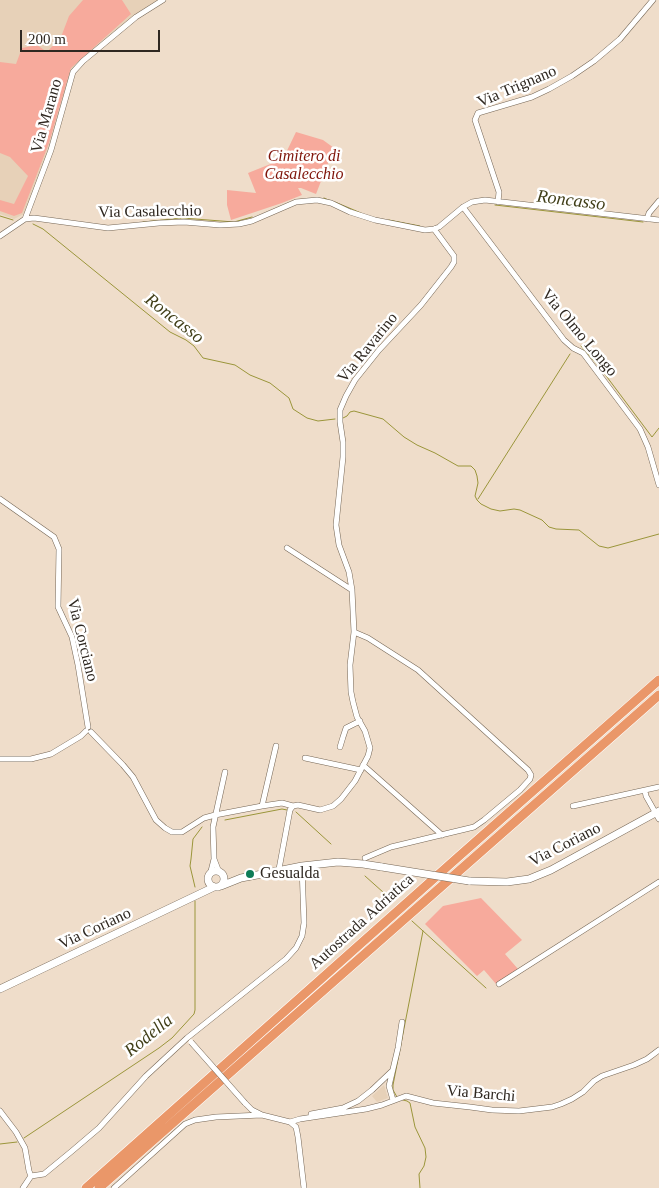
<!DOCTYPE html>
<style>
body{margin:0}
#map{position:relative;width:659px;height:1188px;overflow:hidden;background:#efddca;font-family:"Times New Roman",serif}
canvas{display:block}
.scale{position:absolute;left:20px;top:30px;width:140px;height:22px;box-sizing:border-box;border:2px solid #2f2821;border-top:0;padding-left:6px;font-size:15px;line-height:18px;white-space:nowrap;color:#2f2821;-webkit-text-stroke:4px #fff;paint-order:stroke}
</style>
<div id="map">
<canvas width="659" height="1188"></canvas>
<div class="scale">200 m</div>
</div>
<script>
const ctx = document.querySelector('canvas').getContext('2d');
ctx.lineJoin = 'round';
function fillPath(path, color) {
  ctx.fillStyle = color;
  ctx.fill(path, 'evenodd');
}
function shape(rows) {
  const path = new Path2D();
  for (const r of rows) {
    if (r.length === 3) {
      path.moveTo(r[0] + r[2], r[1]);
      path.arc(r[0], r[1], r[2], 0, 2 * Math.PI);
      continue;
    }
    path.moveTo(r[0], r[1]);
    for (let i = 2; i < r.length; i += 2) path.lineTo(r[i], r[i + 1]);
  }
  return path;
}
function trace(path, color, width, dash) {
  ctx.strokeStyle = color;
  ctx.lineWidth = width;
  ctx.lineCap = dash ? 'butt' : 'round';
  ctx.setLineDash(dash || []);
  ctx.stroke(path);
}
function label(font, color, halo, rows, align = 'center') {
  ctx.font = font + ' "Times New Roman",serif';
  ctx.lineWidth = 5;
  ctx.setLineDash([]);
  ctx.textBaseline = 'middle';
  ctx.strokeStyle = halo;
  ctx.fillStyle = color;
  for (const [text, x, y, turn = 0] of rows) {
    ctx.save();
    ctx.translate(x, y);
    ctx.rotate((+turn || 0) * Math.PI / 180);
    ctx.textAlign = isNaN(turn) ? turn : align;
    if (halo) ctx.strokeText(text, 0, 0);
    ctx.fillText(text, 0, 0);
    ctx.restore();
  }
}
fillPath(shape([
 [0,0,160,0,137,13,76,64,71,72,49,152,24,214,14,219,0,214],
 [384,1085,388,1098,377,1102,372,1096]
]), '#e7d1b8');
fillPath(shape([
 [83,0,122,0,131,14,71,68,49,143,22,213,14,216,0,211,0,200,14,204,28,176,10,157,0,153,0,62,16,64,22,48,37,45,47,52,61,37,69,16],
 [296,132,323,140,334,148,316,194,301,188,298,188,302,195,282,203,231,220,227,205,227,190,256,193,248,173,283,159],
 [481,898,522,940,505,954,518,969,496,984,484,970,477,976,425,924,443,906]
]), '#f7aa9c');
trace(shape([
 [324,198,331,201],
 [335,202,361,213],
 [495,205,643,222],
 [0,216,13,220],
 [389,220,420,226],
 [143,222,182,218,234,222,252,217],
 [33,224,43,229,170,332,186,340,194,346,203,358,235,365,250,375,270,383,289,398,293,409,307,418,318,421,335,419],
 [581,346,601,369,652,437,659,428],
 [343,418,347,416,350,412,354,411,383,419,404,437,417,445,435,453,458,466,471,466,475,470,477,476,478,483,475,496,477,500,481,504,491,509,500,511,514,509,520,510,542,520,549,527,556,529,579,530,599,546,608,548,659,534],
 [478,499,570,354],
 [296,812,331,844],
 [225,820,282,809,287,810],
 [365,876,393,901],
 [195,887,190,866,191,859,193,839,202,827],
 [412,921,486,988],
 [397,1097,393,1090,393,1085,423,931],
 [403,1100,407,1101,410,1103,415,1127,425,1148,426,1157,424,1166,419,1174,420,1188],
 [24,1138,159,1048,172,1038,194,1014,195,1010,195,901],
 [0,1144,17,1142]
]), '#9a953a', 1);
const minor = shape([
 [498,202,499,192,475,120,478,113,532,97,549,89,572,76,594,61,620,39,653,0],
 [463,207,564,340,573,348,583,353,640,429,648,447,659,485],
 [25,219,51,150,73,72,83,61,136,17,163,0],
 [647,219,649,213,659,201],
 [0,236,25,219,34,218,108,228,159,223,184,222,220,225,239,224,252,221,296,202,317,200,331,203,350,212,375,220,425,230,434,229,439,227,463,207,472,202,485,200,659,220],
 [0,499,54,537,59,549,58,607,72,637,78,665,88,727],
 [287,548,352,590],
 [354,632,368,638,418,670,528,770,531,775,530,779,520,790,484,820,474,827,391,847,365,858],
 [91,732,123,765,133,777,156,820,165,828,172,832,182,832,204,818,215,815,262,806,282,803,293,806],
 [340,747,343,737,346,728,360,721],
 [305,758,361,770],
 [0,759,31,759,51,754,81,736,86,731],
 [363,765,442,835],
 [645,791,646,796,659,819],
 [262,806,276,746],
 [573,806,659,787],
 [279,869,290,810,293,806,298,805,320,810,333,806,341,799,355,781,368,756,370,748,368,741,365,731,357,717,353,702,351,692,350,665,354,632,352,590,349,572,339,545,336,525,343,457,343,442,340,422,340,410,346,396,355,380,379,350,421,305,451,267,454,262,454,256,434,229],
 [219,872,214,859,213,827,225,772],
 [210,875,214,859],
 [499,984,659,882],
 [393,1100,389,1086,398,1048,402,1022],
 [245,1103,252,1110,262,1115,290,1122,296,1127,298,1137,304,1188],
 [0,1111,16,1132,25,1148,29,1171,31,1176],
 [311,1117,311,1114,343,1108,358,1101,372,1090,392,1071],
 [290,1122,300,1119,366,1109,382,1105,406,1096,433,1103,470,1107,492,1110,519,1111,552,1107,561,1104,572,1099,583,1092,594,1081,602,1076,634,1065,647,1059,659,1050],
 [31,1176,44,1174,72,1151,99,1128,146,1076,187,1038,286,959,296,948,302,936,304,923,302,866],
 [23,1188,31,1176],
 [114,1188,185,1124,195,1120,216,1117,262,1115]
]);
const secondary = shape([
 [216,879,8],
 [469,881,507,882,529,879,551,870,659,811],
 [221,886,241,878,257,875,302,866,338,862,363,864,382,867],
 [0,989,214,887]
]);
const motorway = shape([
 [86,1188,457,858,659,680],
 [99,1188,659,695]
]);
trace(minor, '#756655', 6);
trace(secondary, '#756655', 8);
trace(motorway, '#fff', 10);
trace(minor, '#fff', 5);
trace(secondary, '#fff', 7);
trace(motorway, '#ea9769', 9);
const minorBridge = shape([
 [191,1042,245,1103]
]);
const secondaryBridge = shape([
 [382,867,469,881]
]);
trace(minorBridge, '#756655', 6, []);
trace(secondaryBridge, '#756655', 8, []);
trace(minorBridge, '#fff', 5);
trace(secondaryBridge, '#fff', 7);
for (const [x, y, r, color] of [
 [250,874,5,"#0e7c57"]
]) {
  const dot = new Path2D();
  dot.arc(x, y, r, 0, 2 * Math.PI);
  ctx.fillStyle = color;
  ctx.fill(dot);
  trace(dot, '#fff', 2);
}
label('16px', '#2f2821', '#fff', [
 ["Via Trignano",517,87,-23],
 ["Via Marano",47,116,-74],
 ["Via Casalecchio",150,212,-1],
 ["Via Olmo Longo",579,333,50],
 ["Via Ravarino",368,348,-51],
 ["Via Corciano",82,640,76],
 ["Via Coriano",565,845,-27],
 ["Autostrada Adriatica",362,922,-42],
 ["Via Coriano",95,929,-25],
 ["Via Barchi",481,1094,5]
]);
label('italic 16px', '#7f1409', '#fff', [
 ["Cimitero di",304,157],
 ["Casalecchio",304,175]
]);
label('16px', '#2f2821', '#fff', [
 ["Gesualda",260,874]
], 'left');
label('italic 18px', '#413f19', '#fff', [
 ["Roncasso",571,201,7],
 ["Roncasso",174,319,38],
 ["Rodella",149,1036,-39]
]);
</script>
